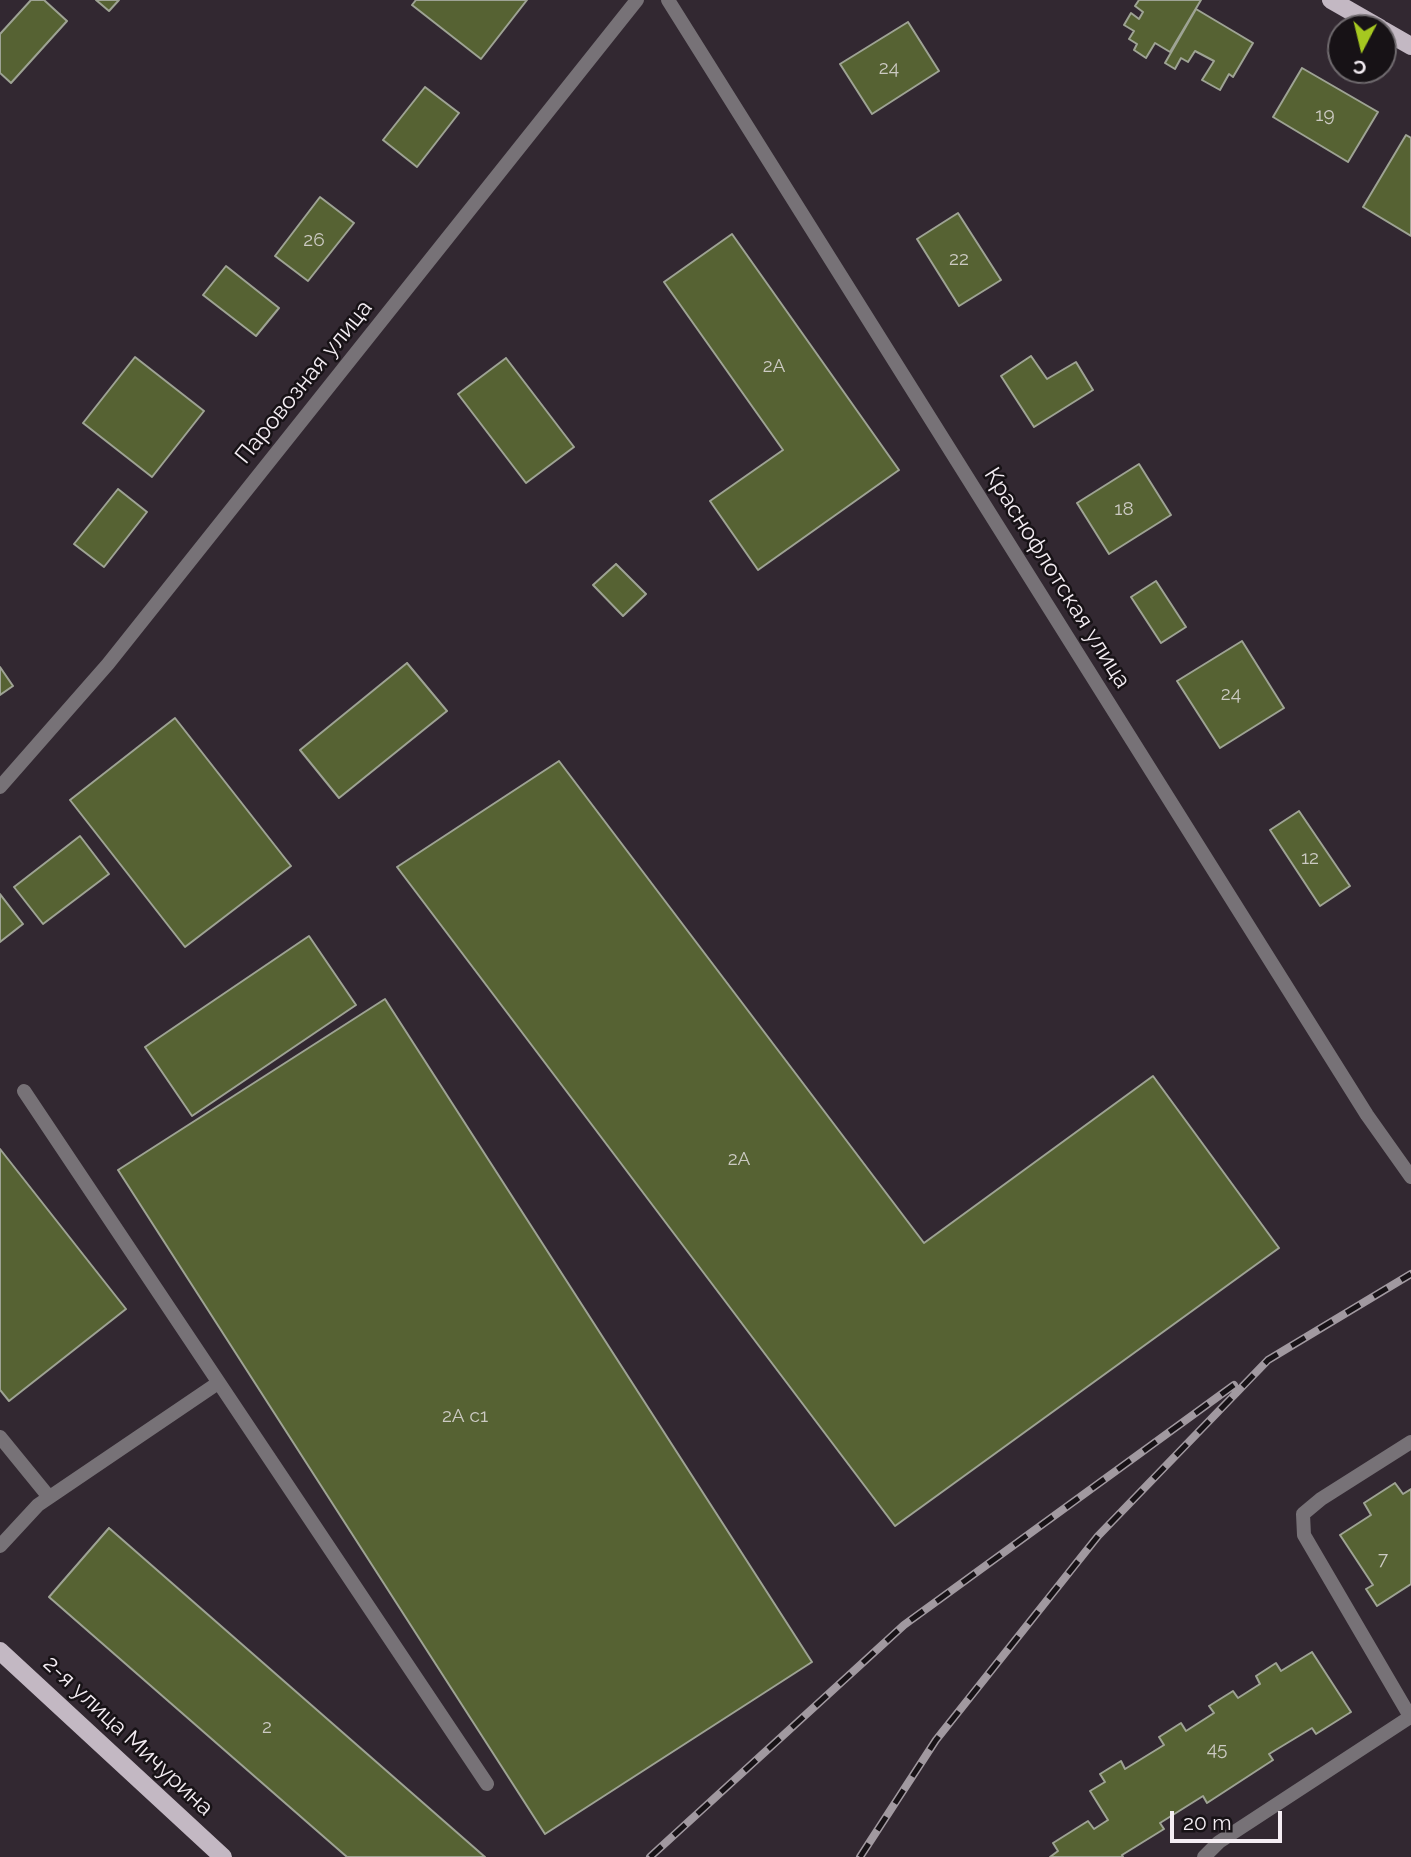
<!DOCTYPE html>
<meta charset="utf-8">
<style>
body{margin:0}
#map{position:relative;width:1411px;height:1857px;overflow:hidden;background:#322831;font-family:Raleway,sans-serif}
canvas{display:block}
.north{position:absolute;left:1327px;top:14px;width:70px;height:70px;box-sizing:border-box;background:#171216;border:2px solid #6f6a6e;border-radius:50%;rotate:187deg;font-size:19px;font-weight:700;line-height:28px;text-align:center;color:#f4edf3}
.north::after{content:'';display:block;margin:auto;width:24px;height:32px;background:#a6c820;clip-path:polygon(50% 0,100% 100%,50% 72%,0 100%)}
.scale{position:absolute;left:1170px;top:1811px;width:112px;height:32px;box-sizing:border-box;border:4px solid #f4edf3;border-top:0;padding-left:9px;font-size:21px;line-height:24px;white-space:nowrap;color:#f4edf3;-webkit-text-stroke:5px #171216;paint-order:stroke}
</style>
<div id="map">
<canvas width="1411" height="1857"></canvas>
<div class="north">С</div>
<div class="scale">20 m</div>
</div>
<script>
const ctx = document.querySelector('canvas').getContext('2d');
ctx.lineJoin = 'round';
function fillPath(path, color) {
  ctx.fillStyle = color;
  ctx.fill(path, 'evenodd');
}
function shape(rows) {
  const path = new Path2D();
  for (const r of rows) {
    path.moveTo(r[0], r[1]);
    for (let i = 2; i < r.length; i += 2) path.lineTo(r[i], r[i + 1]);
  }
  return path;
}
function trace(path, color, width, dash) {
  ctx.strokeStyle = color;
  ctx.lineWidth = width;
  ctx.lineCap = dash ? 'butt' : 'round';
  ctx.setLineDash(dash || []);
  ctx.stroke(path);
}
function label(font, color, halo, rows, align = 'center') {
  ctx.font = font + ' Raleway,sans-serif';
  ctx.lineWidth = 5;
  ctx.setLineDash([]);
  ctx.textBaseline = 'middle';
  ctx.strokeStyle = halo;
  ctx.fillStyle = color;
  for (const [text, x, y, turn = 0] of rows) {
    ctx.save();
    ctx.translate(x, y);
    ctx.rotate((+turn || 0) * Math.PI / 180);
    ctx.textAlign = isNaN(turn) ? turn : align;
    if (halo) ctx.strokeText(text, 0, 0);
    ctx.fillText(text, 0, 0);
    ctx.restore();
  }
}
const building = shape([
 [31,0,44,0,67,21,11,83,0,73,0,34,31,0],
 [96,0,119,0,109,11,96,0],
 [416,0,527,0,481,59,412,5,416,0],
 [1139,0,1201,0,1170,52,1155,43,1146,58,1134,50,1137,44,1129,39,1134,31,1124,25,1131,13,1139,19,1143,12,1135,6,1139,0],
 [1196,9,1253,43,1233,77,1229,74,1220,90,1202,80,1214,61,1195,51,1188,62,1181,58,1175,69,1165,63,1196,9],
 [908,22,939,71,872,114,840,64,908,22],
 [1302,68,1378,112,1348,162,1273,117,1302,68],
 [425,87,459,113,417,167,383,140,425,87],
 [1406,135,1411,138,1411,236,1363,207,1406,135],
 [320,197,354,223,308,281,275,256,320,197],
 [958,213,1001,280,959,306,917,239,958,213],
 [732,234,899,470,758,570,710,501,783,450,664,282,732,234],
 [226,266,279,308,256,336,203,295,226,266],
 [1031,356,1047,379,1076,362,1093,390,1034,427,1001,376,1031,356],
 [135,357,204,411,152,477,83,423,135,357],
 [506,358,574,447,526,483,458,394,506,358],
 [1139,464,1171,515,1109,554,1077,503,1139,464],
 [118,489,147,512,104,567,74,544,118,489],
 [616,564,646,594,623,616,593,585,616,564],
 [1156,581,1186,627,1161,643,1131,597,1156,581],
 [1242,641,1284,708,1220,748,1177,681,1242,641],
 [407,663,447,711,339,798,300,750,407,663],
 [0,667,13,686,0,695,0,667],
 [175,718,291,866,185,947,70,800,175,718],
 [559,761,924,1243,1153,1076,1279,1248,895,1526,397,867,559,761],
 [1299,811,1350,886,1320,906,1270,830,1299,811],
 [80,836,109,874,43,924,14,887,80,836],
 [0,894,23,924,0,942,0,894],
 [309,936,356,1005,192,1116,145,1047,309,936],
 [385,999,812,1662,545,1834,118,1170,385,999],
 [0,1149,126,1309,9,1401,0,1390,0,1149],
 [1395,1483,1403,1494,1411,1489,1411,1584,1377,1606,1366,1589,1373,1585,1340,1535,1371,1515,1364,1503,1395,1483],
 [109,1528,485,1857,347,1857,49,1597,109,1528],
 [1312,1652,1351,1712,1316,1734,1312,1728,1269,1754,1273,1760,1207,1803,1203,1796,1160,1823,1164,1829,1122,1855,1123,1857,1050,1857,1058,1851,1053,1843,1088,1821,1094,1829,1108,1820,1090,1791,1105,1782,1100,1774,1121,1761,1125,1769,1164,1745,1159,1737,1181,1723,1186,1731,1214,1713,1209,1706,1233,1691,1238,1698,1260,1684,1256,1676,1276,1663,1281,1671,1312,1652]
]);
fillPath(building, '#566233');
trace(building, '#9ea394', 2);
trace(shape([
 [24,1091,487,1784],
 [0,1437,49,1497],
 [1411,1442,1321,1499,1303,1514,1304,1535,1411,1718],
 [0,1546,38,1505,218,1383],
 [1204,1857,1219,1842,1410,1717]
]), '#777277', 14);
trace(shape([
 [668,0,1367,1115,1411,1177],
 [0,787,108,664,637,0]
]), '#777277', 14);
trace(shape([
 [1331,0,1380,28],
 [1383,30,1411,46],
 [0,1651,223,1857]
]), '#c3b8c3', 18);
const rail = shape([
 [650,1857,904,1625,1234,1385],
 [860,1857,936,1740,1098,1536,1268,1360,1411,1274]
]);
trace(rail, '#a199a0', 8);
trace(rail, '#171216', 5, [16]);
label('19px', '#cccac3', null, [
 ["24",889,68],
 ["19",1325,115],
 ["26",314,240],
 ["22",959,259],
 ["2А",774,366],
 ["18",1124,509],
 ["24",1231,694],
 ["12",1310,858],
 ["2А",739,1159],
 ["2А с1",465,1416],
 ["7",1383,1559],
 ["2",267,1727],
 ["45",1217,1749]
]);
label('23px', '#f4edf3', '#171216', [
 ["Паровозная улица",304,382,-51],
 ["Краснофлотская улица",1057,578,58],
 ["2-я улица Мичурина",128,1736,43]
]);
</script>
